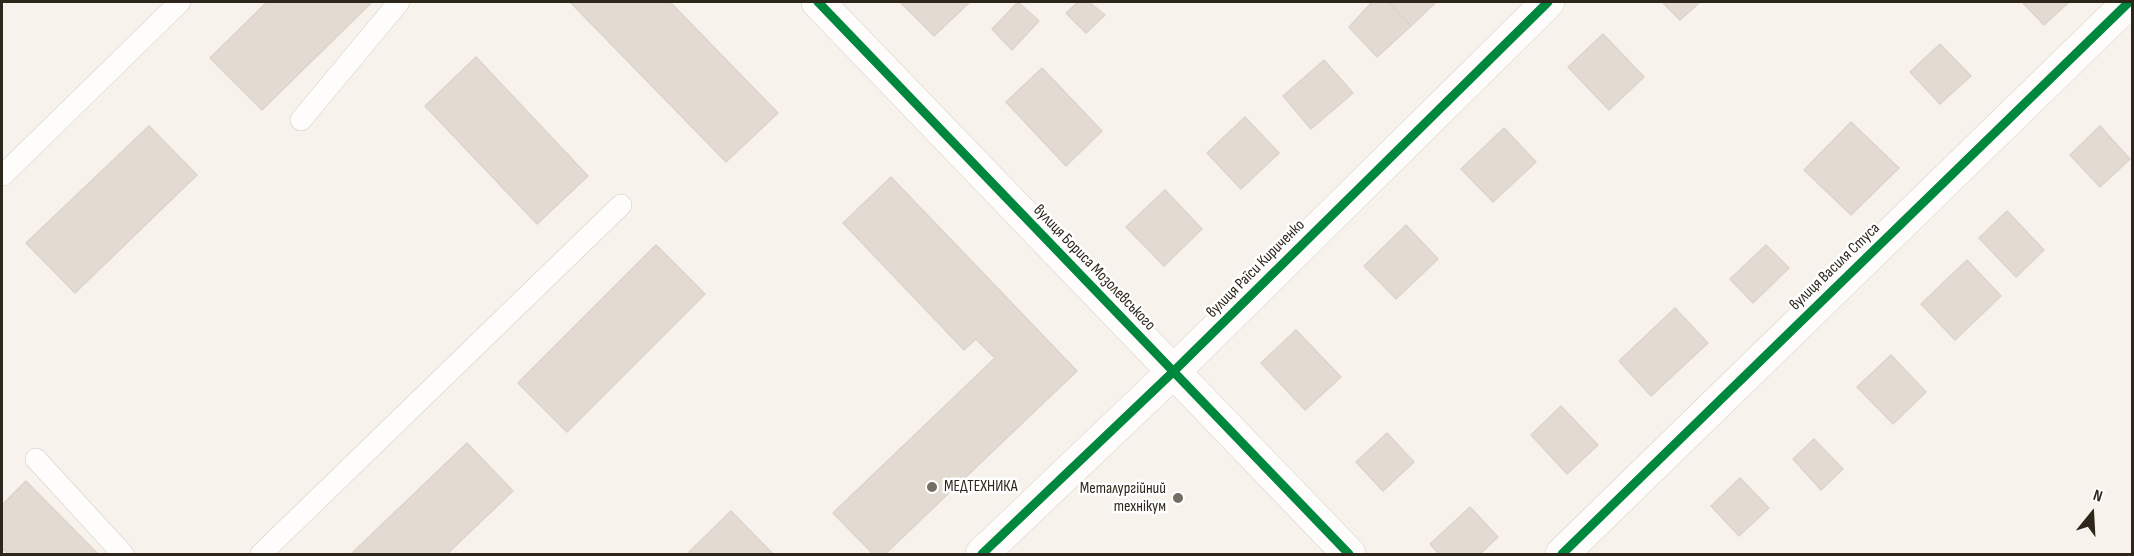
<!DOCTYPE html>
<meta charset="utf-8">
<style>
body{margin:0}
#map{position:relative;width:2134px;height:556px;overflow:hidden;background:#f7f3ec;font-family:"Sofia Sans Condensed",sans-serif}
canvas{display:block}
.frame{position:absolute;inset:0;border:3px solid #2d261a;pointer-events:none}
.north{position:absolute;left:2062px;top:484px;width:60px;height:60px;-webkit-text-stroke:4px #fff;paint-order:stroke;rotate:18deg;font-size:16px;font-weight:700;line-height:24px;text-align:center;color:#2d261a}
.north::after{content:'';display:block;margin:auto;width:21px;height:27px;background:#2d261a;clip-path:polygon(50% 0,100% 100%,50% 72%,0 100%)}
</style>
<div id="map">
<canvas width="2134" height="556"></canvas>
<div class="frame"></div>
<div class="north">N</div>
</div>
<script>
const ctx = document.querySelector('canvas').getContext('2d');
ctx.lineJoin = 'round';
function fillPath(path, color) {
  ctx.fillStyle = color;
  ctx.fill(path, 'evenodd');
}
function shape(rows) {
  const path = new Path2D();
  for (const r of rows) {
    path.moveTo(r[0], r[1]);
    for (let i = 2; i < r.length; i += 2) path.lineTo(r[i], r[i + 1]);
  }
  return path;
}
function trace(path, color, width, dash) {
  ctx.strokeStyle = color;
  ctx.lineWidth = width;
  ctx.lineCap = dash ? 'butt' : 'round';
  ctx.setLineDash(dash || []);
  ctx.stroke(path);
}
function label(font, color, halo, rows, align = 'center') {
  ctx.font = font + ' "Sofia Sans Condensed",sans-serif';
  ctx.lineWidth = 5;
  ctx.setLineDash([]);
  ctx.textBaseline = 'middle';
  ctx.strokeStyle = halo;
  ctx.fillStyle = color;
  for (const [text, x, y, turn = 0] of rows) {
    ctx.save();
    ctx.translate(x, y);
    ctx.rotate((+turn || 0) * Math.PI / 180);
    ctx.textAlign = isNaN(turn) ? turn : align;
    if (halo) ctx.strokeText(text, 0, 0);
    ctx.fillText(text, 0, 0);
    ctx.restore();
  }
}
const building = shape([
 [267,2,372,2,262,110,210,58,267,2],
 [570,2,670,2,778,113,726,162,570,2],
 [903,2,970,2,934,36,901,3,903,2],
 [1018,2,1039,21,1012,50,992,29,1018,2],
 [1078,2,1089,2,1105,15,1086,33,1066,13,1078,2],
 [1372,2,1388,2,1411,26,1377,57,1349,27,1372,2],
 [1388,2,1436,2,1411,26,1388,2],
 [1662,2,1700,2,1680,20,1662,2],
 [2022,2,2069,2,2044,25,2022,2],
 [1603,34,1644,77,1609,110,1568,67,1603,34],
 [1940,44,1971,76,1940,104,1910,72,1940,44],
 [476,57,588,176,537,224,425,106,476,57],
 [1324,60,1353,93,1311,129,1283,96,1324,60],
 [1042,68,1102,131,1066,166,1006,102,1042,68],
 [1245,117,1279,153,1241,189,1207,153,1245,117],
 [1851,122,1899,168,1851,215,1804,170,1851,122],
 [149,126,197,175,75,293,26,243,149,126],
 [2100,126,2130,159,2100,187,2070,155,2100,126],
 [1504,128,1536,162,1493,202,1461,169,1504,128],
 [891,177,1077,371,885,554,873,554,833,513,995,358,976,339,964,350,843,223,891,177],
 [1165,190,1202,229,1164,266,1126,227,1165,190],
 [2007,211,2044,250,2016,277,1979,238,2007,211],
 [1406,225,1438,259,1396,299,1364,266,1406,225],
 [656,245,705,294,567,432,518,383,656,245],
 [1766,245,1789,268,1753,303,1730,279,1766,245],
 [1967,260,2001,296,1955,340,1921,304,1967,260],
 [1675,308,1708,343,1651,396,1619,361,1675,308],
 [1296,330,1341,377,1305,410,1261,363,1296,330],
 [1891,355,1926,392,1893,424,1857,387,1891,355],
 [1561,406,1598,445,1567,474,1531,435,1561,406],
 [1387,433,1414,462,1383,491,1356,462,1387,433],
 [1814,439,1843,469,1821,490,1793,459,1814,439],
 [467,443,513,491,447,554,351,554,467,443],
 [1740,478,1769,508,1739,536,1711,506,1740,478],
 [26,481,98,554,8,554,2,548,2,505,26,481],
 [1470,507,1498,537,1480,554,1439,554,1430,544,1470,507],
 [731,511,773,554,687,554,731,511]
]);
fillPath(building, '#e3dad1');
trace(building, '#dcd4cd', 1.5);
const service = shape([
 [301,120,399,2],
 [2,173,3,175,180,2],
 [36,459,123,554],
 [261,554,621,205]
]);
const minor = shape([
 [818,2,1349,554],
 [982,554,1173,372,1548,2],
 [1562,554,2129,2]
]);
trace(service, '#d3cec5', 22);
trace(minor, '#d3cec5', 34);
trace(service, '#fefdfc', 21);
trace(minor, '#fefdfc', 33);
trace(shape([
 [818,2,1349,554],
 [982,554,1173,372,1548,2],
 [1562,554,2129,2]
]), '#00873e', 9);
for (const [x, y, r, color] of [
 [932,487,6,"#746e64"],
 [1178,498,6,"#746e64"]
]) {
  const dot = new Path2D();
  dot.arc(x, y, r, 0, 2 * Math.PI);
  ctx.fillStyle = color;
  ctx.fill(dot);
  trace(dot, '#fff', 2);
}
label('16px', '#2d261a', '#fff', [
 ["вулиця Василя Стуса",1835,267,-44],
 ["вулиця Бориса Мозолевського",1094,268,46],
 ["вулиця Раїси Кириченко",1256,269,-45]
]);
label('16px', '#2d261a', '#fff', [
 ["МЕДТЕХНИКА",944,487],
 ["Металургійний",1166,489,"right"],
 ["технікум",1166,507,"right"]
], 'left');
</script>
